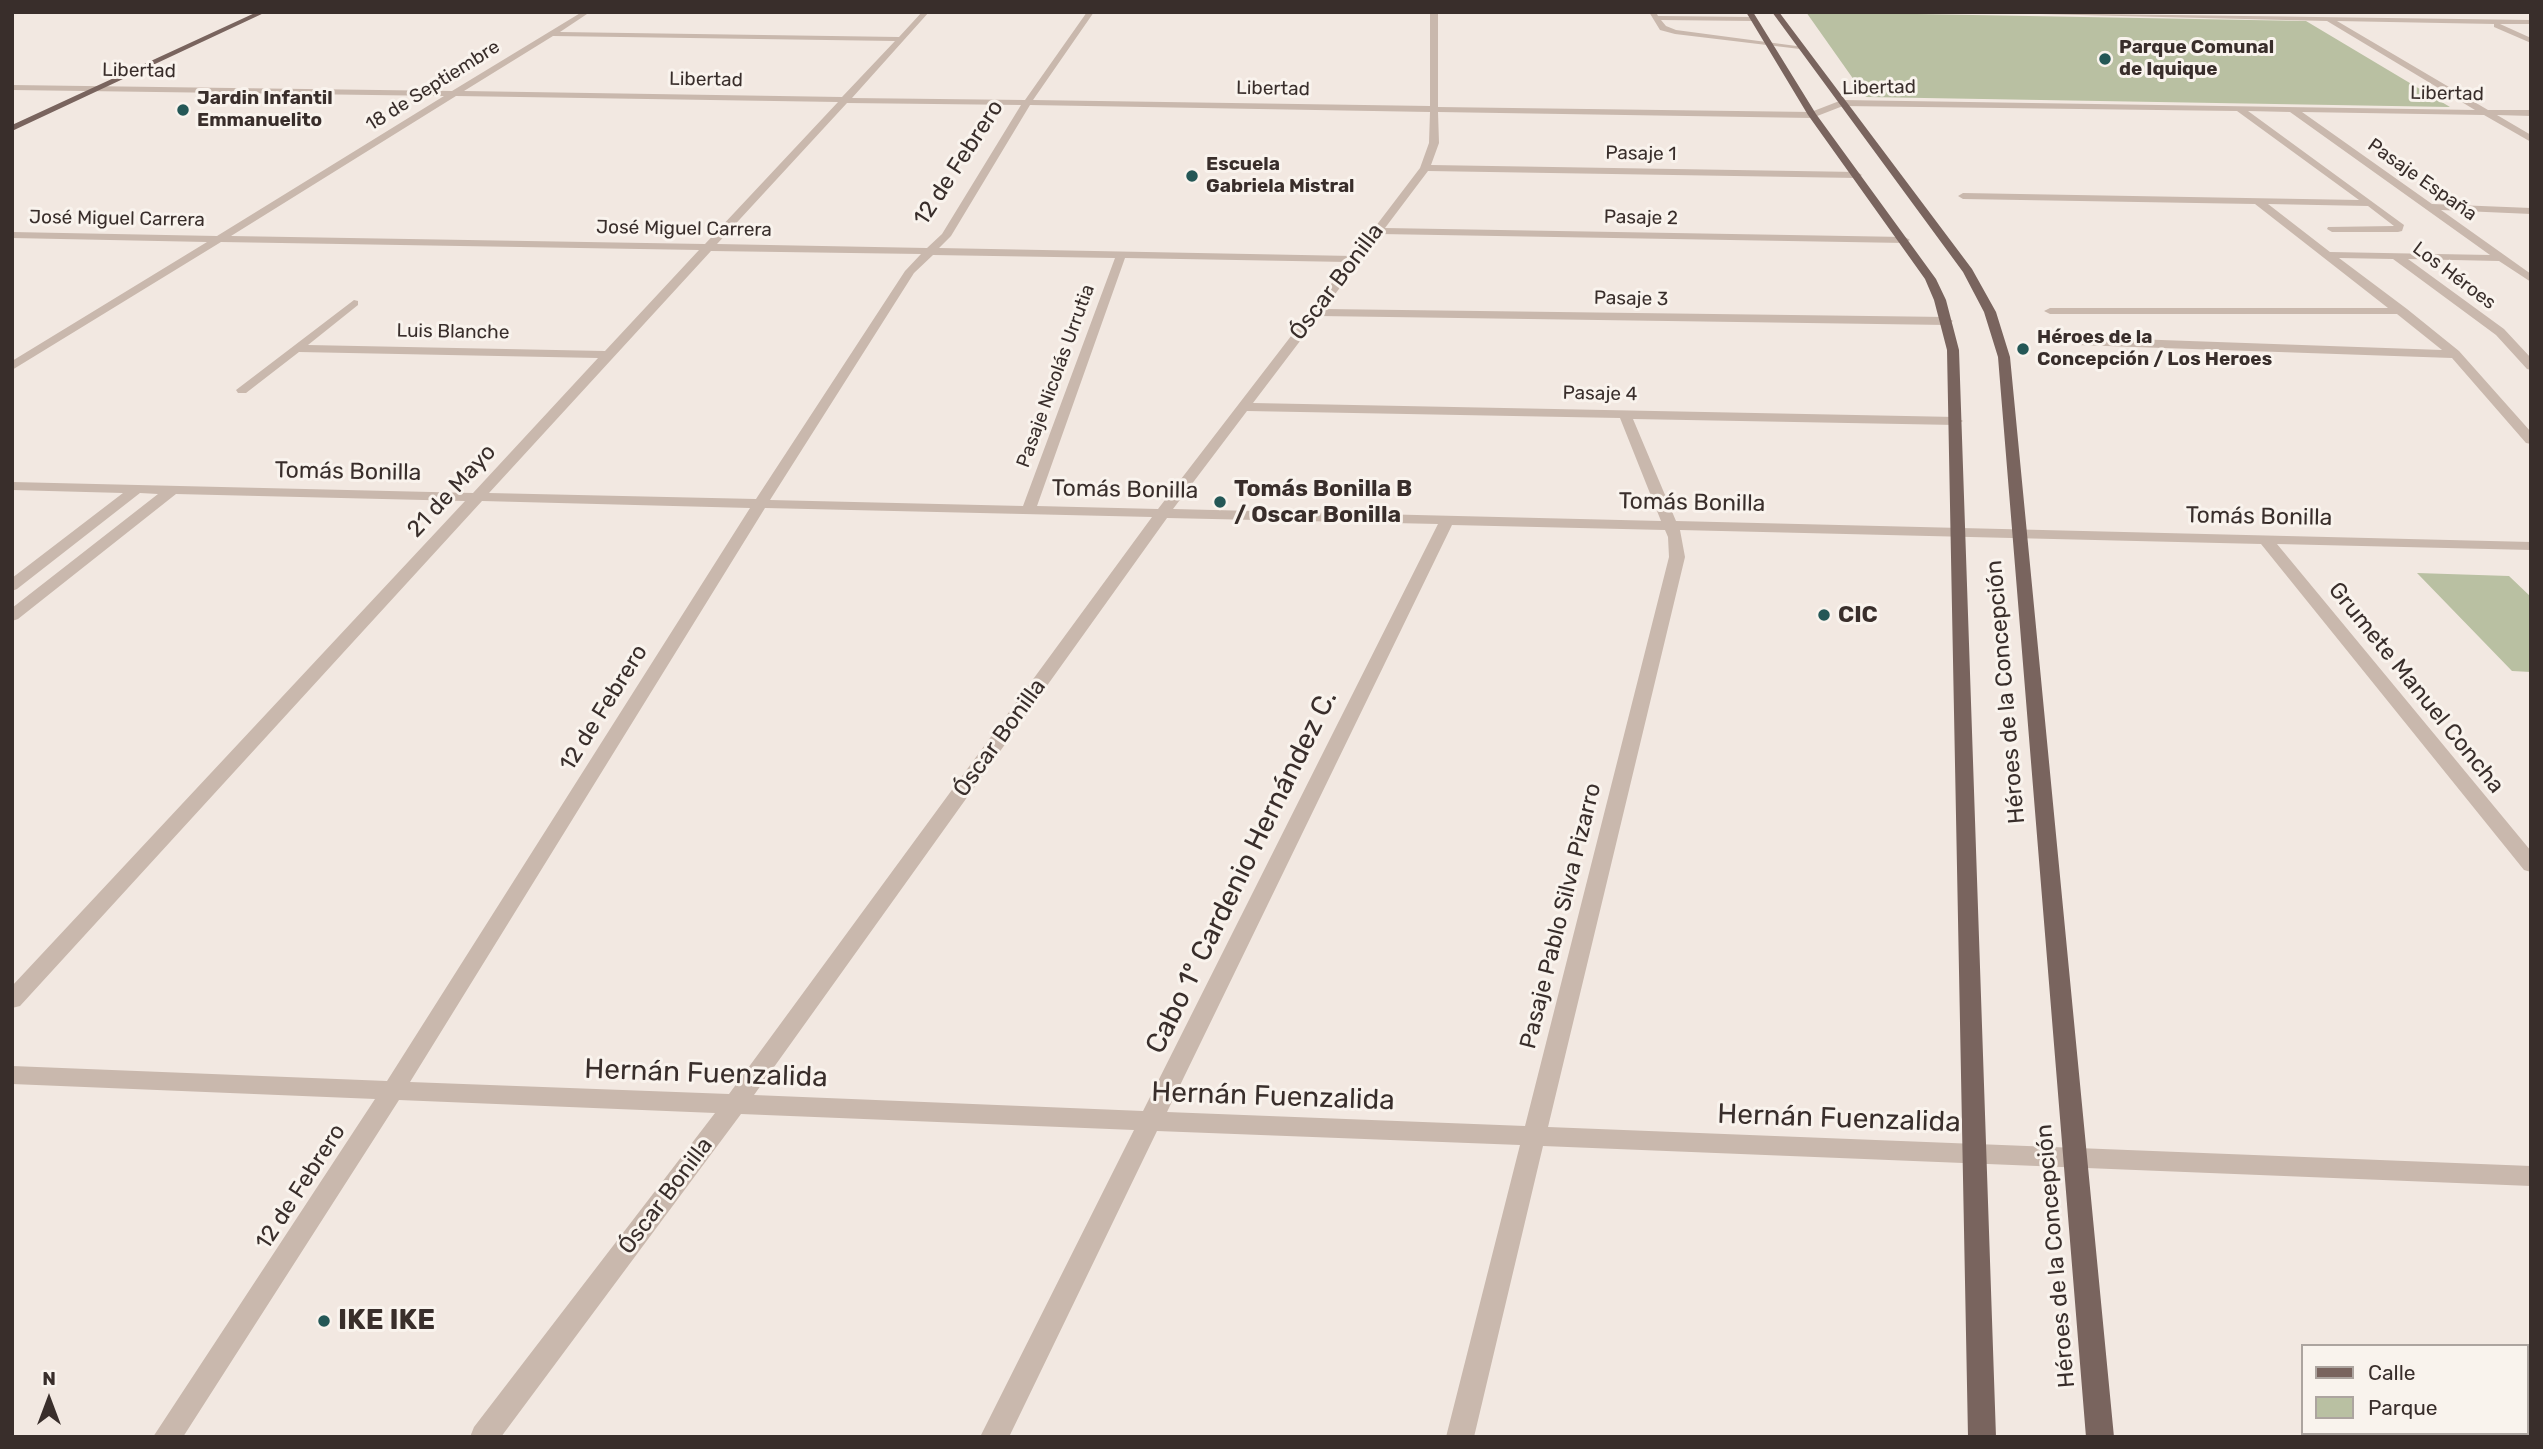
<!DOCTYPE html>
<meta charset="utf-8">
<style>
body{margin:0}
#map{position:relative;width:2543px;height:1449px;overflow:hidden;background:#f2e8e1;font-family:Rubik,sans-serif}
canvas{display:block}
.frame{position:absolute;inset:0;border:14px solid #392e2b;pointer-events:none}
.legend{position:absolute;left:2301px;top:1344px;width:228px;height:91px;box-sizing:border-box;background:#f9f3ed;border:2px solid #aca49f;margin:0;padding:9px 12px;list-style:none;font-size:21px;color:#392e2b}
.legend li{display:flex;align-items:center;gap:14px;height:35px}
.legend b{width:35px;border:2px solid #aca49f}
.north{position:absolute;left:14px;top:1365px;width:70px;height:70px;-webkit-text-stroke:5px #f9f3ed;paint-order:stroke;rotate:0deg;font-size:19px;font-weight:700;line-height:28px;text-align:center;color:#392e2b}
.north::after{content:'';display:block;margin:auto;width:24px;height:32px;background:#392e2b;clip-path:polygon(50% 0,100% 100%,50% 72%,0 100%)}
</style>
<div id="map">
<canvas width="2543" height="1449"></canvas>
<div class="frame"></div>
<ul class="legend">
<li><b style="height:9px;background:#79645e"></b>Calle</li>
<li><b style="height:19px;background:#b9c0a2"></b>Parque</li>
</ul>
<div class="north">N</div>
</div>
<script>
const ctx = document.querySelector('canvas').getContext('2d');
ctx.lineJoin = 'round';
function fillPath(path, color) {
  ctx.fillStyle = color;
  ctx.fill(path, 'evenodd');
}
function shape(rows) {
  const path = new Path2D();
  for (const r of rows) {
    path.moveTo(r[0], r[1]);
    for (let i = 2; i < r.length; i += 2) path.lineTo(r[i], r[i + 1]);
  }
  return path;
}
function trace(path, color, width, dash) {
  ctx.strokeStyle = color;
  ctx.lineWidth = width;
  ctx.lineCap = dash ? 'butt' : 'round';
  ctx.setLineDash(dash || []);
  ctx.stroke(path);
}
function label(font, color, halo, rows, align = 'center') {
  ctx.font = font + ' Rubik,sans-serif';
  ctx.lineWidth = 6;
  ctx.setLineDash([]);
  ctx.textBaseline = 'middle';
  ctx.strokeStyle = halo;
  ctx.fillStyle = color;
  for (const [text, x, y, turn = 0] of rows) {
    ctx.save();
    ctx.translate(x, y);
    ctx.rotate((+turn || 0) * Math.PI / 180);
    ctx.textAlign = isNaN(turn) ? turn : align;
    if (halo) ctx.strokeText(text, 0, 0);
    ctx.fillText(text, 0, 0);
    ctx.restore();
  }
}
fillPath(shape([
 [1806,12,2306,21,2450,107,1866,97],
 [2417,573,2509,576,2531,597,2531,672,2512,671]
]), '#b9c0a2');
fillPath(shape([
 [582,12,590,12,560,32,899,37,922,12,929,12,852,98,1025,100,1087,12,1094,12,1033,100,1430,106,1430,12,1438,12,1438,107,1811,112,1842,100,2475,110,2327,21,1957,12,2531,20,2531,24,2500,24,2531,38,2531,43,2494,27,2494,24,2337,21,2488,110,2531,110,2531,116,2497,115,2531,135,2531,142,2484,115,2302,112,2432,204,2531,208,2531,214,2441,210,2531,274,2531,282,2499,261,2408,259,2504,329,2531,358,2531,370,2527,369,2496,335,2393,259,2339,258,2407,309,2459,351,2531,432,2531,444,2526,443,2452,358,2077,345,2071,341,2077,337,2442,350,2397,314,2050,314,2044,311,2050,308,2388,308,2255,204,1963,199,1958,196,1963,193,2359,200,2237,111,1843,106,1812,118,1438,112,1439,143,1431,165,1857,172,1862,175,1857,178,1428,171,1385,228,1905,237,1910,240,1905,243,1380,234,1324,309,1947,317,1953,321,1947,325,1319,316,1253,403,1956,417,1963,421,1956,425,1633,419,1676,521,2531,542,2531,550,2277,544,2531,851,2531,872,2524,870,2261,544,1680,530,1685,557,1548,1127,2531,1166,2531,1186,1543,1146,1474,1437,1446,1437,1520,1145,1157,1131,1009,1437,980,1437,1134,1130,741,1114,501,1437,470,1437,474,1427,715,1113,399,1100,183,1437,153,1437,375,1099,12,1084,12,1066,387,1081,750,508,482,501,20,1006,12,1008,12,986,465,501,176,494,18,619,12,621,12,608,158,494,140,493,17,589,12,591,12,578,123,493,12,490,12,482,473,493,598,358,299,352,246,393,238,393,236,390,354,300,358,301,358,305,308,345,605,351,699,250,221,242,12,370,12,361,207,242,12,238,12,232,217,236,444,96,12,90,12,85,452,91,582,12],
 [553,36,895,41,842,97,464,91,553,36],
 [456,96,838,102,705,244,231,236,456,96],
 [847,103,1021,105,942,234,927,248,717,244,847,103],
 [1030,105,1430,112,1429,143,1420,168,1353,256,939,248,951,236,1030,105],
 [2248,111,2290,112,2490,255,2330,252,2268,204,2368,206,2394,226,2328,227,2327,229,2332,232,2398,232,2402,231,2404,225,2248,111],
 [711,251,921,254,905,271,756,499,489,493,711,251],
 [933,255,1115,258,1023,506,770,500,914,273,933,255],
 [1125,258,1348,262,1158,509,1037,506,1125,258],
 [1247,411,1620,418,1661,521,1173,509,1247,411],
 [765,508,1152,517,729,1094,410,1082,765,508],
 [1167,518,1438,524,1143,1111,754,1095,1167,518],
 [1452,525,1665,530,1668,537,1669,557,1525,1126,1167,1112,1452,525],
 [1649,12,1656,12,1658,16,1751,17,1754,21,1661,20,1666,26,1676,30,1804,47,1800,49,1675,34,1660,30,1649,12]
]), '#c9b8ad');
fillPath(shape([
 [257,12,266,12,12,131,12,125,257,12],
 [1746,12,1753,12,1816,114,1936,279,1946,300,1959,350,1996,1437,1968,1437,1947,350,1934,300,1925,279,1808,115,1746,12],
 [1772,12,1779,12,1972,269,1996,312,2010,357,2114,1437,2086,1437,1998,357,1984,312,1963,272,1772,12]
]), '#79645e');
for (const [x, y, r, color] of [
 [2105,59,7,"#245756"],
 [183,110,7,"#245756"],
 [1192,176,7,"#245756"],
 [2023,349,7,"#245756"],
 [1220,502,7,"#245756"],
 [1824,615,7,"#245756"],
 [324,1321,7,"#245756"]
]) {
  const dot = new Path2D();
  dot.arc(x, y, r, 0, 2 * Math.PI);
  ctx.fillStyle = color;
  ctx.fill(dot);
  trace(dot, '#f9f3ed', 2.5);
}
label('bold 19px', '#392e2b', '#f9f3ed', [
 ["Parque Comunal",2119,48],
 ["de Iquique",2119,70],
 ["Jardin Infantil",197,99],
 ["Emmanuelito",197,121],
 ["Escuela",1206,165],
 ["Gabriela Mistral",1206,187],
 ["Héroes de la",2037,338],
 ["Concepción / Los Heroes",2037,360]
], 'left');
label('19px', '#392e2b', '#f9f3ed', [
 ["Libertad",139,71,1],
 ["Libertad",706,80,1],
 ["18 de Septiembre",433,86,-32],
 ["Libertad",1879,88,-1],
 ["Libertad",1273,89,1],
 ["Libertad",2447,94,1],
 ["Pasaje 1",1641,154,1],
 ["Pasaje España",2422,180,35],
 ["Pasaje 2",1641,218,1],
 ["José Miguel Carrera",117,219,1],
 ["José Miguel Carrera",684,229,1],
 ["Los Héroes",2454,276,37],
 ["Pasaje 3",1631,299,1],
 ["Luis Blanche",453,332,1],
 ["Pasaje Nicolás Urrutia",1056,376,-70],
 ["Pasaje 4",1600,394,1]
]);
label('23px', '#392e2b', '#f9f3ed', [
 ["12 de Febrero",959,163,-57],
 ["Óscar Bonilla",1337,282,-53],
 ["Tomás Bonilla",348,472,1],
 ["Tomás Bonilla",1125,490,1],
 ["21 de Mayo",452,491,-47],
 ["Tomás Bonilla",1692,503,1],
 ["Tomás Bonilla",2259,517,1],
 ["Grumete Manuel Concha",2416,688,51],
 ["Héroes de la Concepción",2006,692,-95],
 ["12 de Febrero",604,708,-58],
 ["Óscar Bonilla",1000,738,-54],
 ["Pasaje Pablo Silva Pizarro",1561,916,-76],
 ["12 de Febrero",301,1187,-57],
 ["Óscar Bonilla",666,1196,-53],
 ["Héroes de la Concepción",2056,1256,-95]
]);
label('bold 23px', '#392e2b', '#f9f3ed', [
 ["Tomás Bonilla B",1234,489],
 ["/ Oscar Bonilla",1234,515],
 ["CIC",1838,615]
], 'left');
label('28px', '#392e2b', '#f9f3ed', [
 ["Cabo 1º Cardenio Hernández C.",1242,872,-64],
 ["Hernán Fuenzalida",706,1074,2],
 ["Hernán Fuenzalida",1273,1097,2],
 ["Hernán Fuenzalida",1839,1119,2]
]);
label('bold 28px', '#392e2b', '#f9f3ed', [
 ["IKE IKE",338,1321]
], 'left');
</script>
